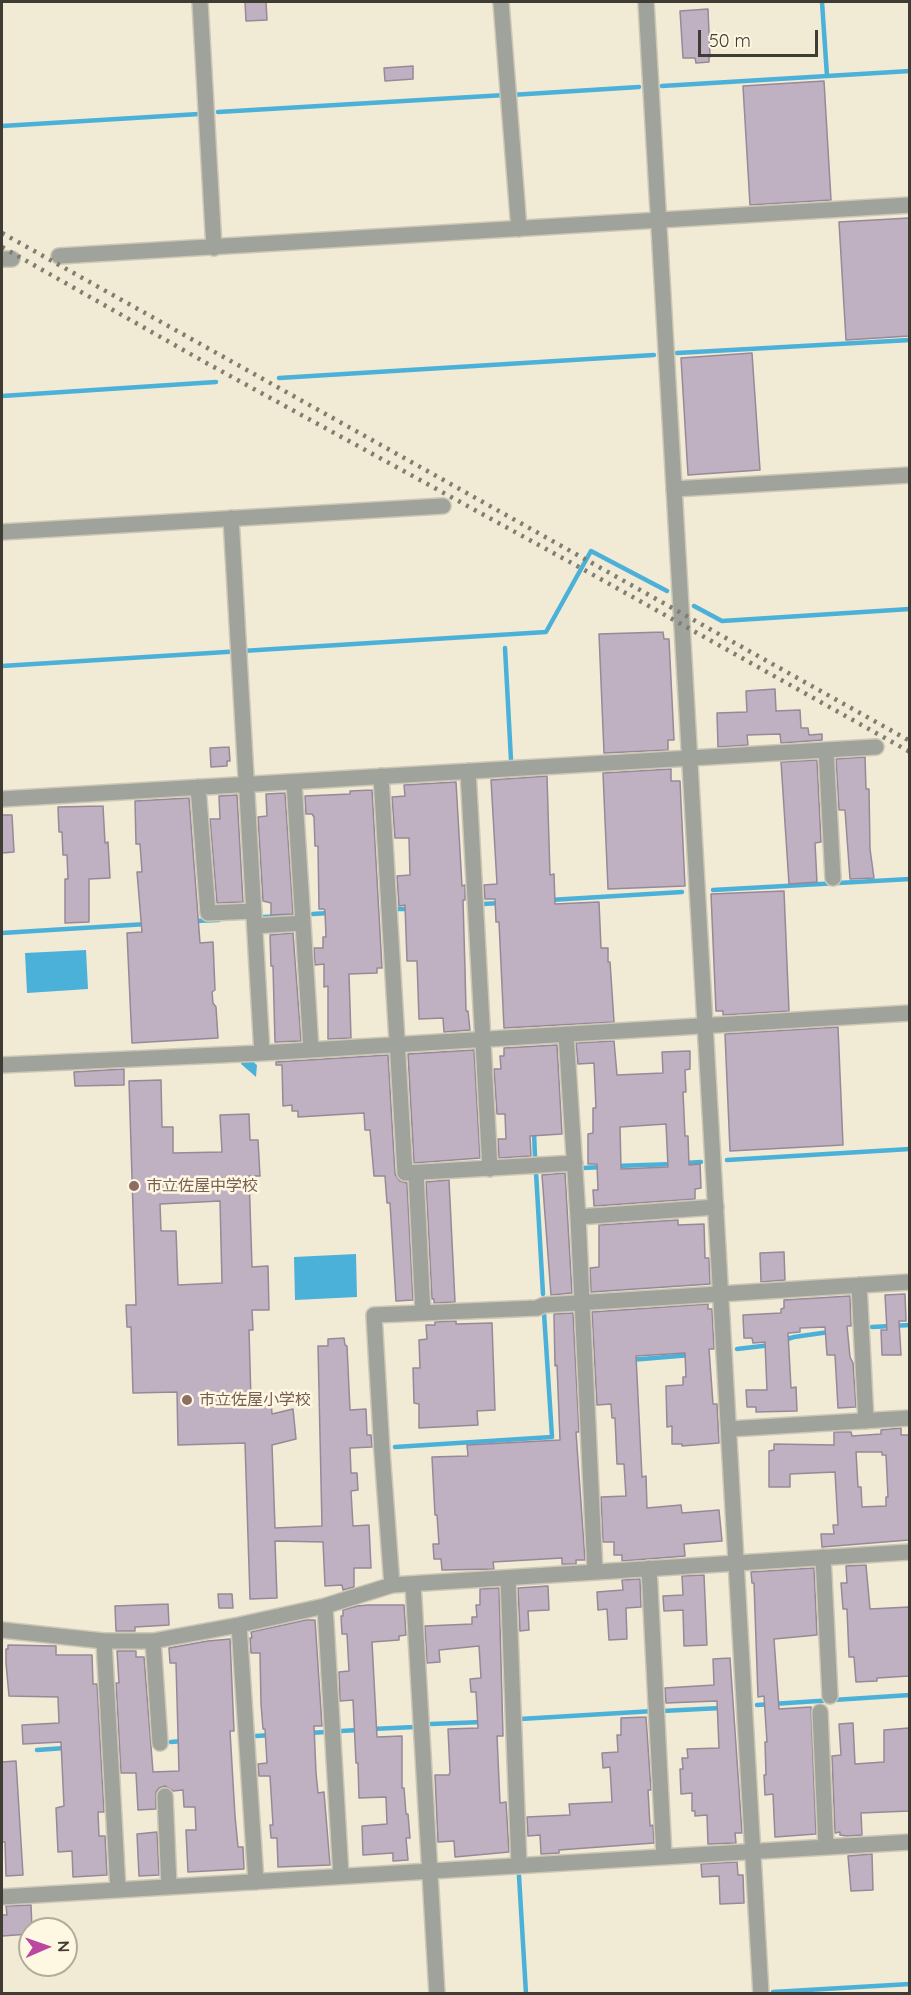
<!DOCTYPE html>
<meta charset="utf-8">
<style>
body{margin:0}
#map{position:relative;width:911px;height:1995px;overflow:hidden;background:#f1ead5;font-family:Quicksand,sans-serif}
canvas{display:block}
.frame{position:absolute;inset:0;border:3px solid #3f3c34;pointer-events:none}
.north{position:absolute;left:18px;top:1917px;width:60px;height:60px;box-sizing:border-box;background:#fef7e2;border:2px solid #b2ac9c;border-radius:50%;rotate:88deg;font-size:16px;font-weight:700;line-height:24px;text-align:center;color:#3f3c34}
.north::after{content:'';display:block;margin:auto;width:21px;height:27px;background:#bc47a0;clip-path:polygon(50% 0,100% 100%,50% 72%,0 100%)}
.scale{position:absolute;left:698px;top:30px;width:120px;height:27px;box-sizing:border-box;border:3px solid #3f3c34;border-top:0;padding-left:8px;font-size:18px;line-height:21px;white-space:nowrap;color:#3f3c34;-webkit-text-stroke:4px #fef7e2;paint-order:stroke}
</style>
<div id="map">
<canvas width="911" height="1995"></canvas>
<div class="frame"></div>
<div class="north">N</div>
<div class="scale">50 m</div>
</div>
<script>
const ctx = document.querySelector('canvas').getContext('2d');
ctx.lineJoin = 'round';
function fillPath(path, color) {
  ctx.fillStyle = color;
  ctx.fill(path, 'evenodd');
}
function shape(rows) {
  const path = new Path2D();
  for (const r of rows) {
    path.moveTo(r[0], r[1]);
    for (let i = 2; i < r.length; i += 2) path.lineTo(r[i], r[i + 1]);
  }
  return path;
}
function trace(path, color, width, dash) {
  ctx.strokeStyle = color;
  ctx.lineWidth = width;
  ctx.lineCap = dash ? 'butt' : 'round';
  ctx.setLineDash(dash || []);
  ctx.stroke(path);
}
function label(font, color, halo, rows, align = 'center') {
  ctx.font = font + ' Quicksand,"Noto Sans JP",sans-serif';
  ctx.lineWidth = 5;
  ctx.setLineDash([]);
  ctx.textBaseline = 'middle';
  ctx.strokeStyle = halo;
  ctx.fillStyle = color;
  for (const [text, x, y, turn = 0] of rows) {
    ctx.save();
    ctx.translate(x, y);
    ctx.rotate((+turn || 0) * Math.PI / 180);
    ctx.textAlign = isNaN(turn) ? turn : align;
    if (halo) ctx.strokeText(text, 0, 0);
    ctx.fillText(text, 0, 0);
    ctx.restore();
  }
}
fillPath(shape([
 [86,950,88,989,27,993,25,953],
 [243,1059,251,1060,257,1065,256,1077,241,1064],
 [356,1254,357,1297,295,1300,294,1257]
]), '#4bb1d8');
trace(shape([
 [822,2,827,76],
 [662,86,910,71],
 [511,95,639,87],
 [218,112,505,95],
 [2,126,199,114],
 [677,353,910,340],
 [279,378,654,355],
 [2,396,216,382],
 [694,606,722,621,910,609],
 [505,648,511,760],
 [2,666,546,632,591,551,667,591],
 [713,890,910,879],
 [550,900,682,892],
 [483,904,500,903],
 [398,909,409,909],
 [313,914,329,913],
 [263,917,295,916],
 [194,921,219,920],
 [2,933,147,924],
 [534,1132,535,1157],
 [727,1160,910,1149],
 [685,1163,701,1162],
 [616,1166,674,1164],
 [583,1168,602,1167],
 [532,1172,536,1172,543,1294],
 [872,1327,910,1325],
 [784,1340,794,1337,829,1332],
 [737,1349,771,1345],
 [630,1360,691,1355],
 [395,1447,552,1437,544,1313],
 [757,1705,910,1695],
 [662,1711,721,1708],
 [520,1719,654,1711],
 [431,1724,483,1722],
 [372,1729,415,1727],
 [341,1731,358,1730],
 [310,1733,325,1732],
 [256,1736,271,1735],
 [171,1742,182,1741],
 [37,1750,65,1748],
 [519,1876,526,1994],
 [773,1992,910,1984]
]), '#4bb1d8', 4.5);
const building = shape([
 [245,2,266,2,267,20,246,21,245,2],
 [708,9,710,57,709,57,709,62,696,63,695,58,683,58,680,11,708,9],
 [413,66,413,79,385,81,384,68,413,66],
 [824,81,831,200,750,205,743,86,824,81],
 [909,218,909,336,846,340,839,222,909,218],
 [752,353,760,470,688,475,681,358,752,353],
 [663,632,664,639,669,639,674,740,668,740,668,750,604,753,599,634,663,632],
 [775,689,776,711,800,710,801,728,808,728,809,735,822,734,822,740,781,743,780,734,747,735,748,745,718,747,717,713,747,712,746,691,775,689],
 [229,747,230,761,227,761,227,766,211,767,210,748,229,747],
 [865,757,866,789,869,789,870,849,874,878,850,879,845,810,839,810,836,759,865,757],
 [817,760,821,842,815,843,817,882,789,884,781,762,817,760],
 [671,769,671,781,680,781,685,886,608,889,603,773,671,769],
 [547,776,550,875,554,874,555,904,599,902,601,948,608,948,608,962,610,962,614,1022,504,1028,499,922,496,922,495,899,485,899,484,885,497,884,491,780,547,776],
 [456,782,462,886,465,885,465,900,463,900,465,970,466,1011,468,1011,470,1030,444,1032,443,1018,419,1019,417,961,407,961,405,905,399,906,397,876,410,875,409,838,395,838,392,797,405,796,404,785,456,782],
 [372,790,382,968,377,968,377,973,349,974,351,1038,328,1039,328,986,324,987,324,964,315,965,314,948,323,948,323,937,326,937,325,911,324,909,319,909,318,846,315,846,314,817,312,814,306,814,305,796,350,794,350,791,372,790],
 [285,793,293,914,271,915,271,903,263,901,258,817,267,816,266,794,285,793],
 [237,795,243,902,217,903,210,819,220,819,219,796,237,795],
 [189,798,200,943,213,942,215,990,212,992,213,1003,216,1007,218,1038,132,1043,127,933,142,932,137,872,142,872,140,844,136,844,135,801,189,798],
 [103,806,105,843,108,842,110,878,89,879,89,922,65,923,65,879,68,879,67,855,63,855,62,832,59,832,58,807,103,806],
 [2,815,12,815,14,852,2,853,2,815],
 [784,891,789,1011,723,1015,723,1011,716,1011,711,894,784,891],
 [293,933,301,1041,275,1042,273,966,271,966,270,935,293,933],
 [838,1027,843,1145,730,1151,725,1034,838,1027],
 [614,1041,617,1075,663,1073,662,1052,690,1051,690,1069,685,1070,686,1092,683,1092,685,1136,688,1136,689,1165,700,1164,701,1188,695,1189,695,1199,594,1206,593,1190,598,1190,597,1164,588,1164,588,1134,593,1133,593,1108,596,1108,594,1063,578,1064,576,1043,614,1041],
 [666,1124,668,1167,621,1169,620,1127,666,1124],
 [557,1045,562,1134,530,1136,531,1156,499,1158,498,1139,506,1139,505,1114,497,1114,494,1069,501,1069,500,1056,504,1056,504,1048,557,1045],
 [474,1050,480,1158,414,1163,408,1054,474,1050],
 [388,1055,395,1174,400,1181,407,1183,413,1300,396,1301,390,1203,387,1203,385,1176,374,1176,370,1130,365,1130,364,1113,298,1117,298,1111,292,1111,292,1105,283,1106,282,1065,276,1065,276,1062,388,1055],
 [124,1069,124,1085,75,1086,74,1072,124,1069],
 [161,1080,162,1127,173,1127,173,1153,222,1152,220,1115,249,1114,250,1140,258,1140,260,1176,249,1176,252,1267,268,1266,269,1310,252,1310,253,1330,249,1330,251,1401,271,1400,272,1414,293,1409,296,1439,272,1445,275,1528,322,1526,318,1346,328,1346,328,1339,344,1338,345,1345,347,1346,350,1410,366,1409,367,1435,371,1435,372,1447,350,1448,351,1473,357,1473,358,1490,351,1491,353,1526,369,1525,371,1568,354,1568,354,1587,343,1590,342,1585,325,1586,323,1542,275,1541,277,1598,250,1599,245,1443,178,1445,177,1392,133,1393,131,1327,127,1327,126,1305,136,1305,129,1081,161,1080],
 [220,1201,222,1283,178,1285,176,1231,161,1231,160,1204,220,1201],
 [565,1173,572,1293,551,1295,542,1175,565,1173],
 [449,1180,455,1302,434,1303,434,1299,432,1299,426,1182,449,1180],
 [678,1220,678,1225,704,1224,705,1258,709,1258,710,1284,591,1292,590,1268,599,1267,599,1225,678,1220],
 [784,1252,785,1280,761,1282,760,1253,784,1252],
 [905,1294,906,1321,899,1321,901,1355,882,1355,881,1330,887,1330,885,1295,905,1294],
 [850,1296,851,1326,847,1326,850,1357,853,1363,856,1407,838,1408,835,1355,827,1355,825,1327,800,1328,800,1332,788,1333,791,1388,796,1387,797,1411,756,1412,756,1407,747,1407,746,1390,767,1390,765,1342,753,1343,752,1338,744,1338,743,1315,781,1313,781,1309,784,1308,784,1300,850,1296],
 [708,1304,708,1309,712,1309,714,1349,709,1349,713,1404,717,1404,719,1443,682,1446,682,1444,672,1444,672,1426,667,1427,666,1386,683,1385,683,1377,686,1377,685,1353,636,1356,642,1477,646,1476,647,1508,681,1505,682,1513,719,1510,722,1541,684,1544,685,1556,622,1561,622,1555,614,1555,614,1542,603,1542,601,1497,626,1496,624,1464,617,1464,615,1418,612,1418,611,1404,597,1405,592,1312,708,1304],
 [573,1313,579,1432,576,1432,585,1560,576,1560,576,1564,562,1564,562,1558,493,1562,494,1569,442,1570,441,1559,434,1559,433,1544,439,1544,437,1515,435,1515,432,1457,468,1456,467,1445,560,1440,557,1365,555,1366,554,1314,573,1313],
 [456,1321,456,1324,492,1323,495,1410,477,1411,478,1425,419,1428,419,1404,414,1403,413,1368,420,1368,419,1340,427,1339,426,1325,435,1325,435,1322,456,1321],
 [901,1428,901,1435,909,1435,909,1540,822,1547,821,1534,834,1534,833,1525,838,1525,835,1472,790,1474,790,1487,769,1487,769,1451,774,1450,774,1444,834,1445,834,1432,851,1432,852,1436,881,1434,881,1430,901,1428],
 [856,1452,882,1452,882,1455,886,1455,888,1497,886,1497,886,1506,862,1507,861,1487,858,1487,856,1452],
 [866,1565,870,1609,909,1607,909,1676,877,1678,877,1681,856,1682,854,1657,849,1657,847,1609,843,1609,841,1583,847,1583,846,1566,866,1565],
 [814,1568,817,1635,774,1639,779,1709,811,1707,816,1834,775,1837,773,1794,765,1795,764,1775,766,1775,765,1742,767,1742,764,1696,758,1697,754,1583,752,1583,751,1572,814,1568],
 [704,1575,707,1645,684,1646,683,1610,664,1611,663,1596,683,1595,682,1576,704,1575],
 [640,1579,641,1607,626,1608,627,1639,609,1640,607,1609,598,1610,597,1592,623,1590,622,1580,640,1579],
 [548,1586,549,1610,528,1611,529,1630,520,1631,518,1588,548,1586],
 [499,1588,503,1736,497,1736,500,1803,506,1802,509,1852,455,1857,454,1841,438,1842,435,1775,449,1775,450,1772,448,1729,478,1728,476,1692,471,1692,470,1679,481,1678,479,1646,439,1650,440,1662,427,1663,425,1626,472,1624,472,1617,477,1617,476,1605,480,1605,480,1589,499,1588],
 [218,1594,232,1594,233,1608,219,1608,218,1594],
 [168,1604,169,1625,135,1627,135,1631,116,1631,115,1606,168,1604],
 [368,1605,404,1605,406,1635,399,1636,399,1640,372,1642,377,1737,402,1736,402,1788,404,1788,406,1814,408,1814,410,1838,406,1838,408,1860,393,1861,393,1853,363,1855,362,1826,387,1824,386,1797,359,1798,358,1763,356,1763,353,1700,340,1701,339,1672,349,1671,347,1634,342,1634,341,1616,343,1616,343,1610,357,1606,368,1605],
 [306,1620,315,1620,322,1726,314,1726,316,1773,318,1793,324,1792,330,1865,278,1867,277,1838,271,1838,270,1825,273,1825,270,1776,259,1776,258,1764,267,1763,265,1729,263,1729,261,1704,260,1653,251,1653,250,1638,252,1638,251,1632,306,1620],
 [230,1639,234,1731,230,1731,235,1816,238,1847,243,1847,244,1869,188,1872,186,1830,196,1830,195,1807,184,1807,183,1790,173,1791,165,1786,159,1788,156,1792,156,1809,138,1810,136,1773,121,1773,116,1683,119,1683,117,1651,136,1651,136,1657,144,1657,153,1772,179,1771,176,1663,170,1663,169,1648,208,1641,230,1639],
 [8,1645,56,1646,56,1655,92,1655,93,1684,97,1684,104,1812,98,1812,99,1836,105,1836,107,1875,73,1877,72,1851,58,1852,56,1808,64,1806,61,1742,23,1744,22,1725,59,1723,58,1697,9,1696,6,1663,6,1649,8,1649,8,1645],
 [730,1658,742,1833,735,1833,736,1843,708,1844,707,1815,695,1816,695,1811,692,1811,692,1793,681,1794,680,1769,683,1769,682,1758,688,1758,687,1749,719,1748,717,1701,666,1703,665,1688,714,1685,713,1659,730,1658],
 [646,1717,651,1790,648,1790,650,1826,653,1825,654,1843,559,1850,559,1853,541,1854,540,1835,528,1836,527,1817,570,1815,569,1804,612,1802,610,1767,603,1768,602,1753,618,1752,617,1735,621,1735,621,1718,646,1717],
 [853,1723,855,1764,884,1762,884,1730,909,1728,909,1811,861,1813,862,1835,847,1836,840,1835,840,1832,835,1833,832,1756,841,1755,839,1724,853,1723],
 [16,1761,23,1875,6,1876,5,1842,2,1842,2,1762,16,1761],
 [157,1832,159,1875,139,1876,137,1834,157,1832],
 [872,1854,873,1890,851,1891,848,1856,872,1854],
 [737,1862,738,1875,743,1875,744,1903,720,1904,719,1876,702,1877,701,1864,737,1862],
 [31,1905,32,1929,30,1929,30,1934,2,1936,2,1915,7,1915,6,1906,31,1905]
]);
fillPath(building, '#bfb1c1');
trace(building, '#968998', 1.5);
const minor = shape([
 [200,2,214,248],
 [501,2,519,229],
 [59,256,910,205],
 [2,259,12,259],
 [674,489,910,475],
 [231,518,262,1053],
 [2,532,443,506],
 [826,750,833,878],
 [468,771,490,1169],
 [381,776,405,1173,575,1163],
 [294,782,311,1050],
 [198,787,208,913,254,911],
 [2,799,876,747],
 [255,926,303,923],
 [566,1034,578,1217,595,1572],
 [2,1065,262,1053,910,1013],
 [416,1173,423,1313],
 [578,1217,716,1207],
 [859,1285,866,1421],
 [729,1429,910,1418],
 [823,1557,830,1696],
 [649,1568,664,1857],
 [508,1578,519,1866],
 [413,1584,437,1994],
 [392,1585,382,1452,374,1315,537,1308,544,1305,910,1282],
 [325,1606,341,1876],
 [239,1625,256,1882],
 [2,1630,104,1641,153,1641,239,1625,325,1606,392,1585,910,1552],
 [104,1641,118,1890],
 [153,1641,160,1743],
 [820,1712,826,1847],
 [165,1796,169,1887],
 [2,1897,910,1842]
]);
const tertiary = shape([
 [646,2,761,1994]
]);
trace(minor, '#cdc7b5', 18);
trace(tertiary, '#cdc7b5', 18);
trace(minor, '#9fa39b', 15);
trace(tertiary, '#9fa39b', 15);
trace(shape([
 [2,233,910,741],
 [2,247,201,360,588,572,910,752]
]), '#817d70', 4.5, [3, 6]);
for (const [x, y, r, color] of [
 [134,1186,6,"#8d6e63"],
 [187,1400,6,"#8d6e63"]
]) {
  const dot = new Path2D();
  dot.arc(x, y, r, 0, 2 * Math.PI);
  ctx.fillStyle = color;
  ctx.fill(dot);
  trace(dot, '#fef7e2', 2);
}
label('16px', '#785e54', '#fef7e2', [
 ["市立佐屋中学校",146,1186],
 ["市立佐屋小学校",199,1400]
], 'left');
</script>
